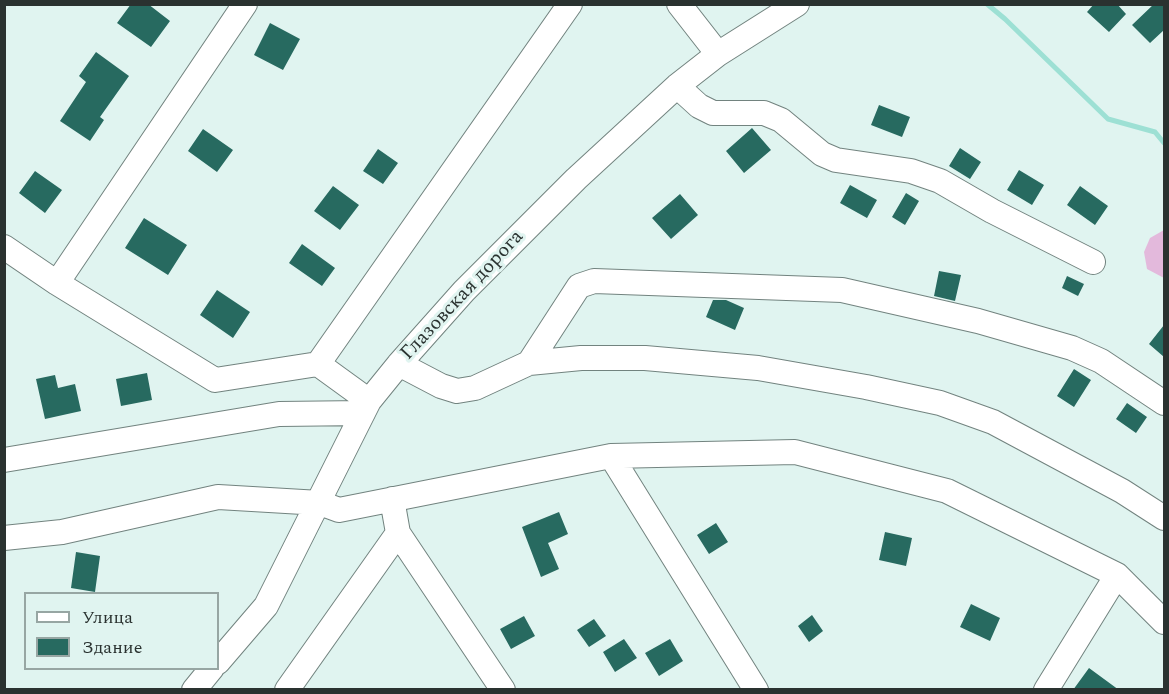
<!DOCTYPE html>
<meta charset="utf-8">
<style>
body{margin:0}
#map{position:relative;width:1169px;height:694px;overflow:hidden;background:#e0f4f0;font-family:Spectral,serif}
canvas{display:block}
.frame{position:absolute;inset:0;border:6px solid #2a3230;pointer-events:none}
.legend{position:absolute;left:24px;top:592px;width:195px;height:78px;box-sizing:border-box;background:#e0f4f0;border:2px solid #97a6a3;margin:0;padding:8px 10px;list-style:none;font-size:18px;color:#2a3230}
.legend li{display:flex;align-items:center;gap:12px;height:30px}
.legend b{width:30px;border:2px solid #97a6a3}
</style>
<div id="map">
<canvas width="1169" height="694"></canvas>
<div class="frame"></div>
<ul class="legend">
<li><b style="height:8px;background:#fff"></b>Улица</li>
<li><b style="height:16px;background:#276a60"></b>Здание</li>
</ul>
</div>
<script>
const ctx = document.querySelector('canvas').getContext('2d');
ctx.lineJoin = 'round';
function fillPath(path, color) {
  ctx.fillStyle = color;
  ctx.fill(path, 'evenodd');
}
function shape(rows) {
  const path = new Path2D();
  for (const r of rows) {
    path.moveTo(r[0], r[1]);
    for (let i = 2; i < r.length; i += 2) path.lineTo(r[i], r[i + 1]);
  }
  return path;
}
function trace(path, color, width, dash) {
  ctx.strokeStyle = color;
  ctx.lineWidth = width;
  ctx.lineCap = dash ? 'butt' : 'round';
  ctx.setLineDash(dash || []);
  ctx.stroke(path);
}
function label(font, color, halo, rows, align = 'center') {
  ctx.font = font + ' Spectral,serif';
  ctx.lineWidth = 6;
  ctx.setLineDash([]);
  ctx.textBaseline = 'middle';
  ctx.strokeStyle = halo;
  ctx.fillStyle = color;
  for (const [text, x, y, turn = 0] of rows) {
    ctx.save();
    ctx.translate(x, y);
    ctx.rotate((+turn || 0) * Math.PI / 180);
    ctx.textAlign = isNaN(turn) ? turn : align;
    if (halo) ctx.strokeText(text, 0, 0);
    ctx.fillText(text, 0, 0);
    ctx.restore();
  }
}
fillPath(shape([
 [1164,230,1164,278,1147,269,1144,252,1150,238]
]), '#e3b9dc');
trace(shape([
 [987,4,1005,19,1108,119,1155,132,1164,143]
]), '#9de0d4', 5);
fillPath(shape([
 [131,4,148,4,170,21,151,47,117,23],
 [1094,4,1117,4,1126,14,1109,32,1087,12],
 [1154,4,1164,4,1164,30,1150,43,1132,25],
 [270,23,300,39,283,70,254,55],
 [96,52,129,76,100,117,104,120,90,141,60,121,86,82,79,76],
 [879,105,910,117,902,137,871,125],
 [752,128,771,150,744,173,726,151],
 [203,129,233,150,217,172,188,151],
 [960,148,981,162,970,179,949,166],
 [378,149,398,163,383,184,363,171],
 [1019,170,1044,185,1032,205,1007,190],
 [35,171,62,190,45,213,19,193],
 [850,185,877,200,867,218,840,203],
 [333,186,359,205,340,230,314,211],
 [1080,186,1108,206,1095,225,1067,205],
 [906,193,919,201,905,225,892,217],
 [680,194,698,215,671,239,652,218],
 [144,218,187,245,168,275,125,248],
 [302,244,335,268,322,286,289,263],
 [939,271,961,275,955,301,934,296],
 [1067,276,1084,284,1078,296,1062,288],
 [217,290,250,312,233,338,200,315],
 [713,300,726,300,744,308,735,330,706,317],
 [1164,325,1164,357,1149,344],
 [1074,369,1091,380,1074,407,1057,396],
 [147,373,152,400,121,406,116,379],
 [55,375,58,388,75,384,81,411,45,419,36,379],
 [1127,403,1147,417,1136,433,1116,419],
 [559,512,568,534,548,543,559,569,541,577,522,527],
 [716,523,728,542,709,554,697,535],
 [885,532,912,538,906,566,879,560],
 [76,552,100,556,95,592,71,588],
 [971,604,1000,618,990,641,960,627],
 [812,615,823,631,809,642,798,626],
 [524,616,535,636,511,649,500,629],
 [594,619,606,636,589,647,577,630],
 [624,639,637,658,615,672,603,652],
 [670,639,683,661,659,676,645,653],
 [1089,668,1119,690,1073,690]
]), '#276a60');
const minor = shape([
 [679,4,718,54],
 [677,86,699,106,713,113,764,113,781,120,822,154,836,160,911,171,940,181,992,211,1093,262],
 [4,247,57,283,215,380,318,364,570,4],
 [57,283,245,4],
 [529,363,579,286,594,281,842,290,978,321,1072,348,1101,361,1164,403],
 [318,364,369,401],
 [399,364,441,386,457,391,475,388,529,363,581,358,645,358,758,368,866,387,940,403,993,422,1122,491,1164,518],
 [611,456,795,452,947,491,1117,575,1164,622],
 [4,460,279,414,363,413],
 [392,499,398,533,503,690],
 [4,538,62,532,218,497,320,503,339,510,611,456,756,690],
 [218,662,266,606,369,401,399,364,464,291,576,179,677,86,718,54,797,4],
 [194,690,212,668],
 [287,690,398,533],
 [1046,690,1117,575]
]);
trace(minor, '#72837f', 26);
trace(minor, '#fff', 24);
label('20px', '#2a3230', '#e0f4f0', [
 ["Глазовская дорога",463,296,-47]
]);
</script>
